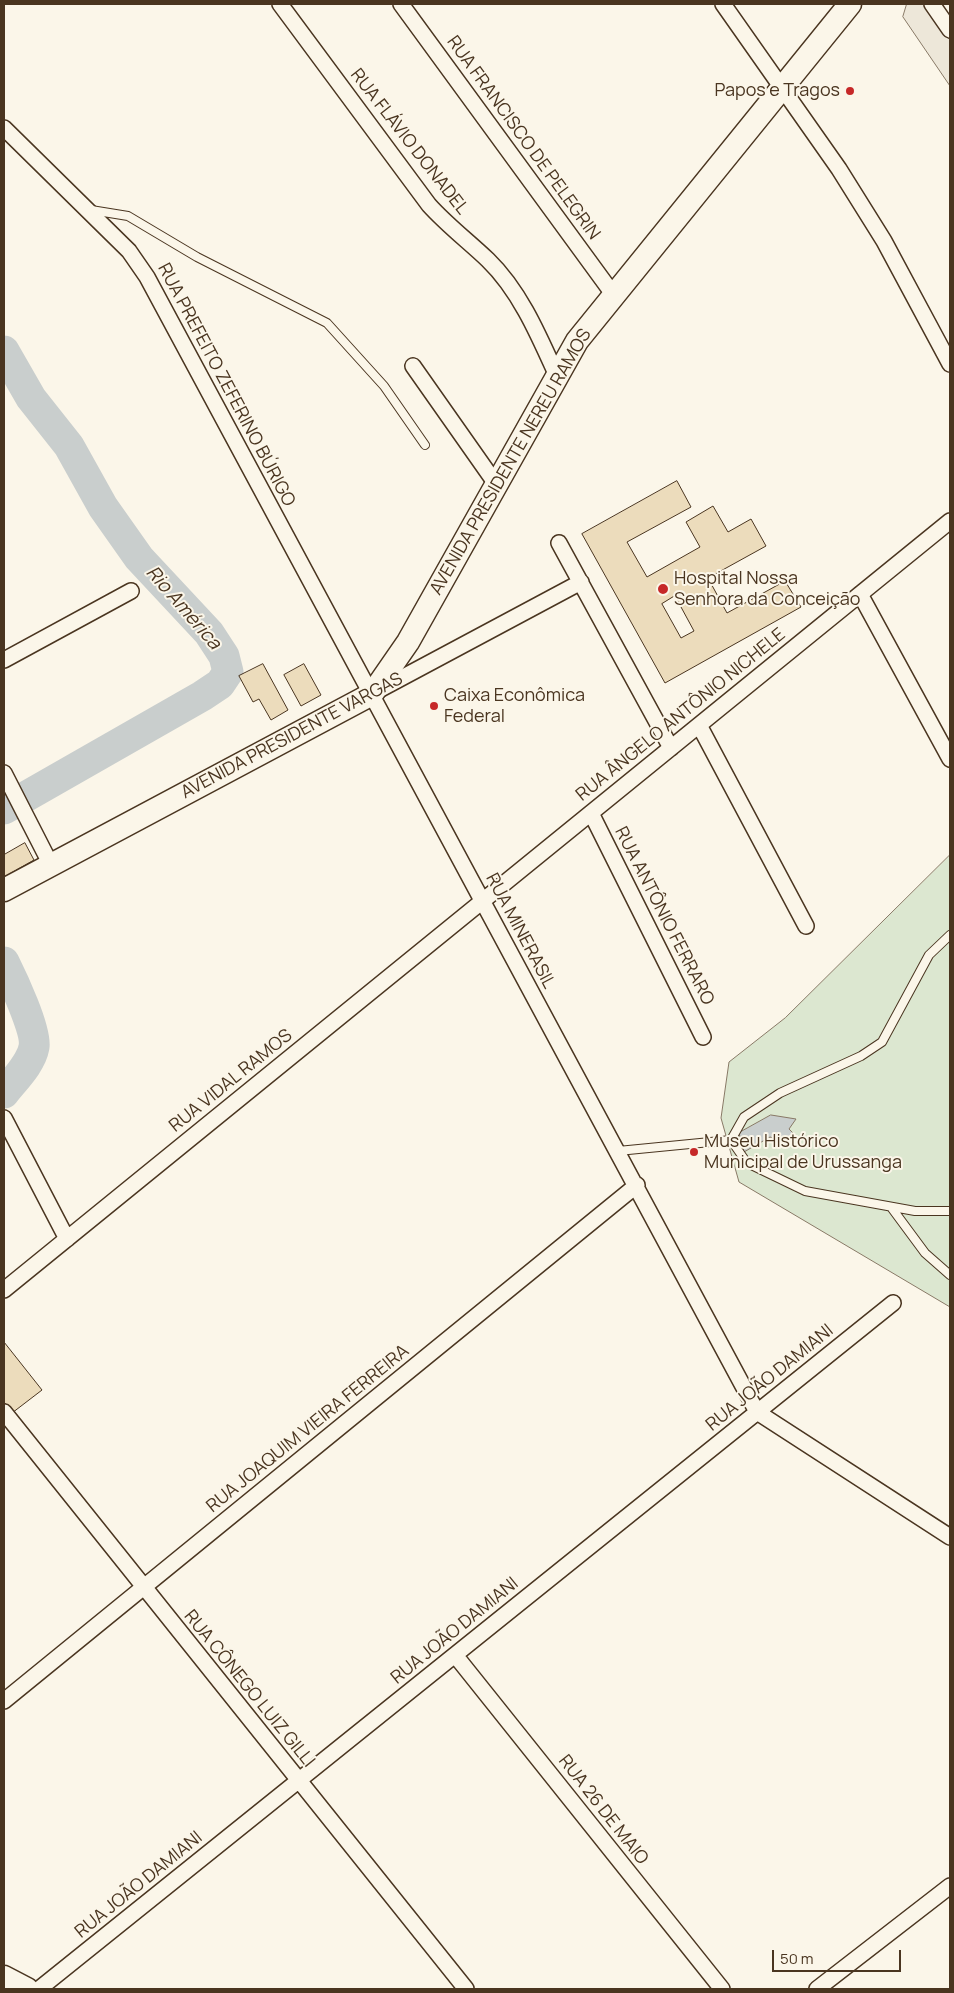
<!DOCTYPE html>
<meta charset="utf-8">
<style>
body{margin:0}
#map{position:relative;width:954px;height:1993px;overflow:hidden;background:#fbf6e9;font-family:Manrope,sans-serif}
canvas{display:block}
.frame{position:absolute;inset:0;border:5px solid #4a3520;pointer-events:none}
.scale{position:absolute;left:772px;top:1950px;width:129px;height:22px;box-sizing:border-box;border:2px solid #4a3520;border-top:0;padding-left:6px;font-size:15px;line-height:18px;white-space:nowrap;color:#4a3520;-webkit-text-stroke:4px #fbf6e9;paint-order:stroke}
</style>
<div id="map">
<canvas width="954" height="1993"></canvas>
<div class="frame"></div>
<div class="scale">50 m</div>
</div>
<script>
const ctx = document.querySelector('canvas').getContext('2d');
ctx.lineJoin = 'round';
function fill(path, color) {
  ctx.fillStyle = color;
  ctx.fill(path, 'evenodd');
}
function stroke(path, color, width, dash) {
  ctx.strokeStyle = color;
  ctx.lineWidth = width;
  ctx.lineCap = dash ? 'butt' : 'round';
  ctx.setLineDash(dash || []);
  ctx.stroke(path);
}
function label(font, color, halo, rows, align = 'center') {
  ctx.font = font + ' Manrope,sans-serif';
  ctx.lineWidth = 4;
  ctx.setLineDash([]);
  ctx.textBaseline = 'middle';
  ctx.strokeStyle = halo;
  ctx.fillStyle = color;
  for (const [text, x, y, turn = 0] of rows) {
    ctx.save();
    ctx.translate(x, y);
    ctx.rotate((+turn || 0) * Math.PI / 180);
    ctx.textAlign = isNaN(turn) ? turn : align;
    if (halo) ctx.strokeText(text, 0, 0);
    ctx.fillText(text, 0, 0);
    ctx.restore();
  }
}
const green = new Path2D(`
 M950,855V1307L739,1182L721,1118L729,1062L785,1018Z`);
fill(green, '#dce7d0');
stroke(green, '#887966', 1);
const parking = new Path2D(`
 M907,4H925L950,40V86L903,17Z`);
fill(parking, '#ede7d9');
stroke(parking, '#887966', 1);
const water = new Path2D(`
 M771,1115L796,1119L789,1129L795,1135L786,1143L770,1137L744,1152L739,1133Z`);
fill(water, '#c9cecd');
stroke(water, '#887966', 1);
stroke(new Path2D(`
 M4,351L31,398L69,446L103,507L139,558L209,633L224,656L228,672L220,684L202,696L4,809
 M4,962C12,978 37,1031 34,1047C31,1064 14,1080 4,1093`), '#c9cecd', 31);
const building = new Path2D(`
 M677,481L691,507L627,542L647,577L700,547L686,522L713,506L728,532L751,519L766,546L708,578L727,613L785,581L801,607L665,683L582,534ZM675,596L694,631L681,638L662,604Z
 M263,664L288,710L271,720L259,699L253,702L239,676Z
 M304,664L321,695L301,706L284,675Z
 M25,843L34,860L4,877V855Z
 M4,1342L42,1390L12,1413L4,1402Z`);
fill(building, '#ecdcbc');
stroke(building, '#4a3520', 1);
const lane = new Path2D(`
 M91,210L128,216L197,257L327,323L384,386L425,445
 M731,1140L744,1117L780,1093L861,1056L882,1042L929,955L950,935
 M618,1151L731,1140L747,1163L805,1191L915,1211H950
 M891,1207L925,1253L950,1275`);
const street = new Path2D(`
 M280,4L429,205C447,225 468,241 488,260C520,291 539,336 557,376
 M401,4L613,294
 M723,4L839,169L884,241L950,364
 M932,4L950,30
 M4,128L129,251L147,277L757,1412L950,1537
 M413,366L496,484
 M559,543L671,748
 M860,594L950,759
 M4,660L131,591
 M377,691L581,582
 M699,725L806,926
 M4,773L51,865
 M591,813L703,1037
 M4,1118L67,1239
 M4,1290L950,521
 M4,1412L466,1989
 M455,1655L722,1989
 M4,1701L637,1185
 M39,1989L893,1303
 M817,1989L950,1886`);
const secondary = new Path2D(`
 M4,890L372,694L408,642L577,341L850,4
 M4,1977L27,1989`);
stroke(lane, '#4a3520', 10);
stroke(street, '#4a3520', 18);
stroke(secondary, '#4a3520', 25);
stroke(lane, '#fbf6e9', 8);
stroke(street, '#fbf6e9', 15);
stroke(secondary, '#fbf6e9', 22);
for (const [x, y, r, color] of [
 [850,91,5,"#c62828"],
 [663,589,6,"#c62828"],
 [434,706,5,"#c62828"],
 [694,1152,5,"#c62828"]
]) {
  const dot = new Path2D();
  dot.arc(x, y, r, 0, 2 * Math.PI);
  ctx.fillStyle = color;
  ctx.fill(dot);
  stroke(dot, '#fbf6e9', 2);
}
label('18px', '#4a3520', '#fbf6e9', [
 ["Papos e Tragos",840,91,"right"],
 ["Hospital Nossa",674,579],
 ["Senhora da Conceição",674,600],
 ["Caixa Econômica",444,696],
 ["Federal",444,717],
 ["Museu Histórico",704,1142],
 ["Municipal de Urussanga",704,1163]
], 'left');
label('18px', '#4a3520', '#fbf6e9', [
 ["RUA FRANCISCO DE PELEGRIN",523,138,54],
 ["RUA FLÁVIO DONADEL",409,142,52],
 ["RUA PREFEITO ZEFERINO BÚRIGO",226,385,62],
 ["AVENIDA PRESIDENTE NEREU RAMOS",511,462,-60],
 ["RUA ÂNGELO ANTÔNIO NICHELE",681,715,-39],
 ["AVENIDA PRESIDENTE VARGAS",292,736,-28],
 ["RUA ANTÔNIO FERRARO",664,916,63],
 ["RUA MINERASIL",520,931,62],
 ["RUA VIDAL RAMOS",231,1081,-39],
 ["RUA JOÃO DAMIANI",770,1378,-39],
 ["RUA JOAQUIM VIEIRA FERREIRA",308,1429,-39],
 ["RUA JOÃO DAMIANI",455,1631,-39],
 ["RUA CÔNEGO LUIZ GILLI",249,1689,51],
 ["RUA 26 DE MAIO",603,1810,52],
 ["RUA JOÃO DAMIANI",139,1885,-39]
]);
label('italic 19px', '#4a3520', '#fbf6e9', [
 ["Rio América",183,608,49]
]);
</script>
